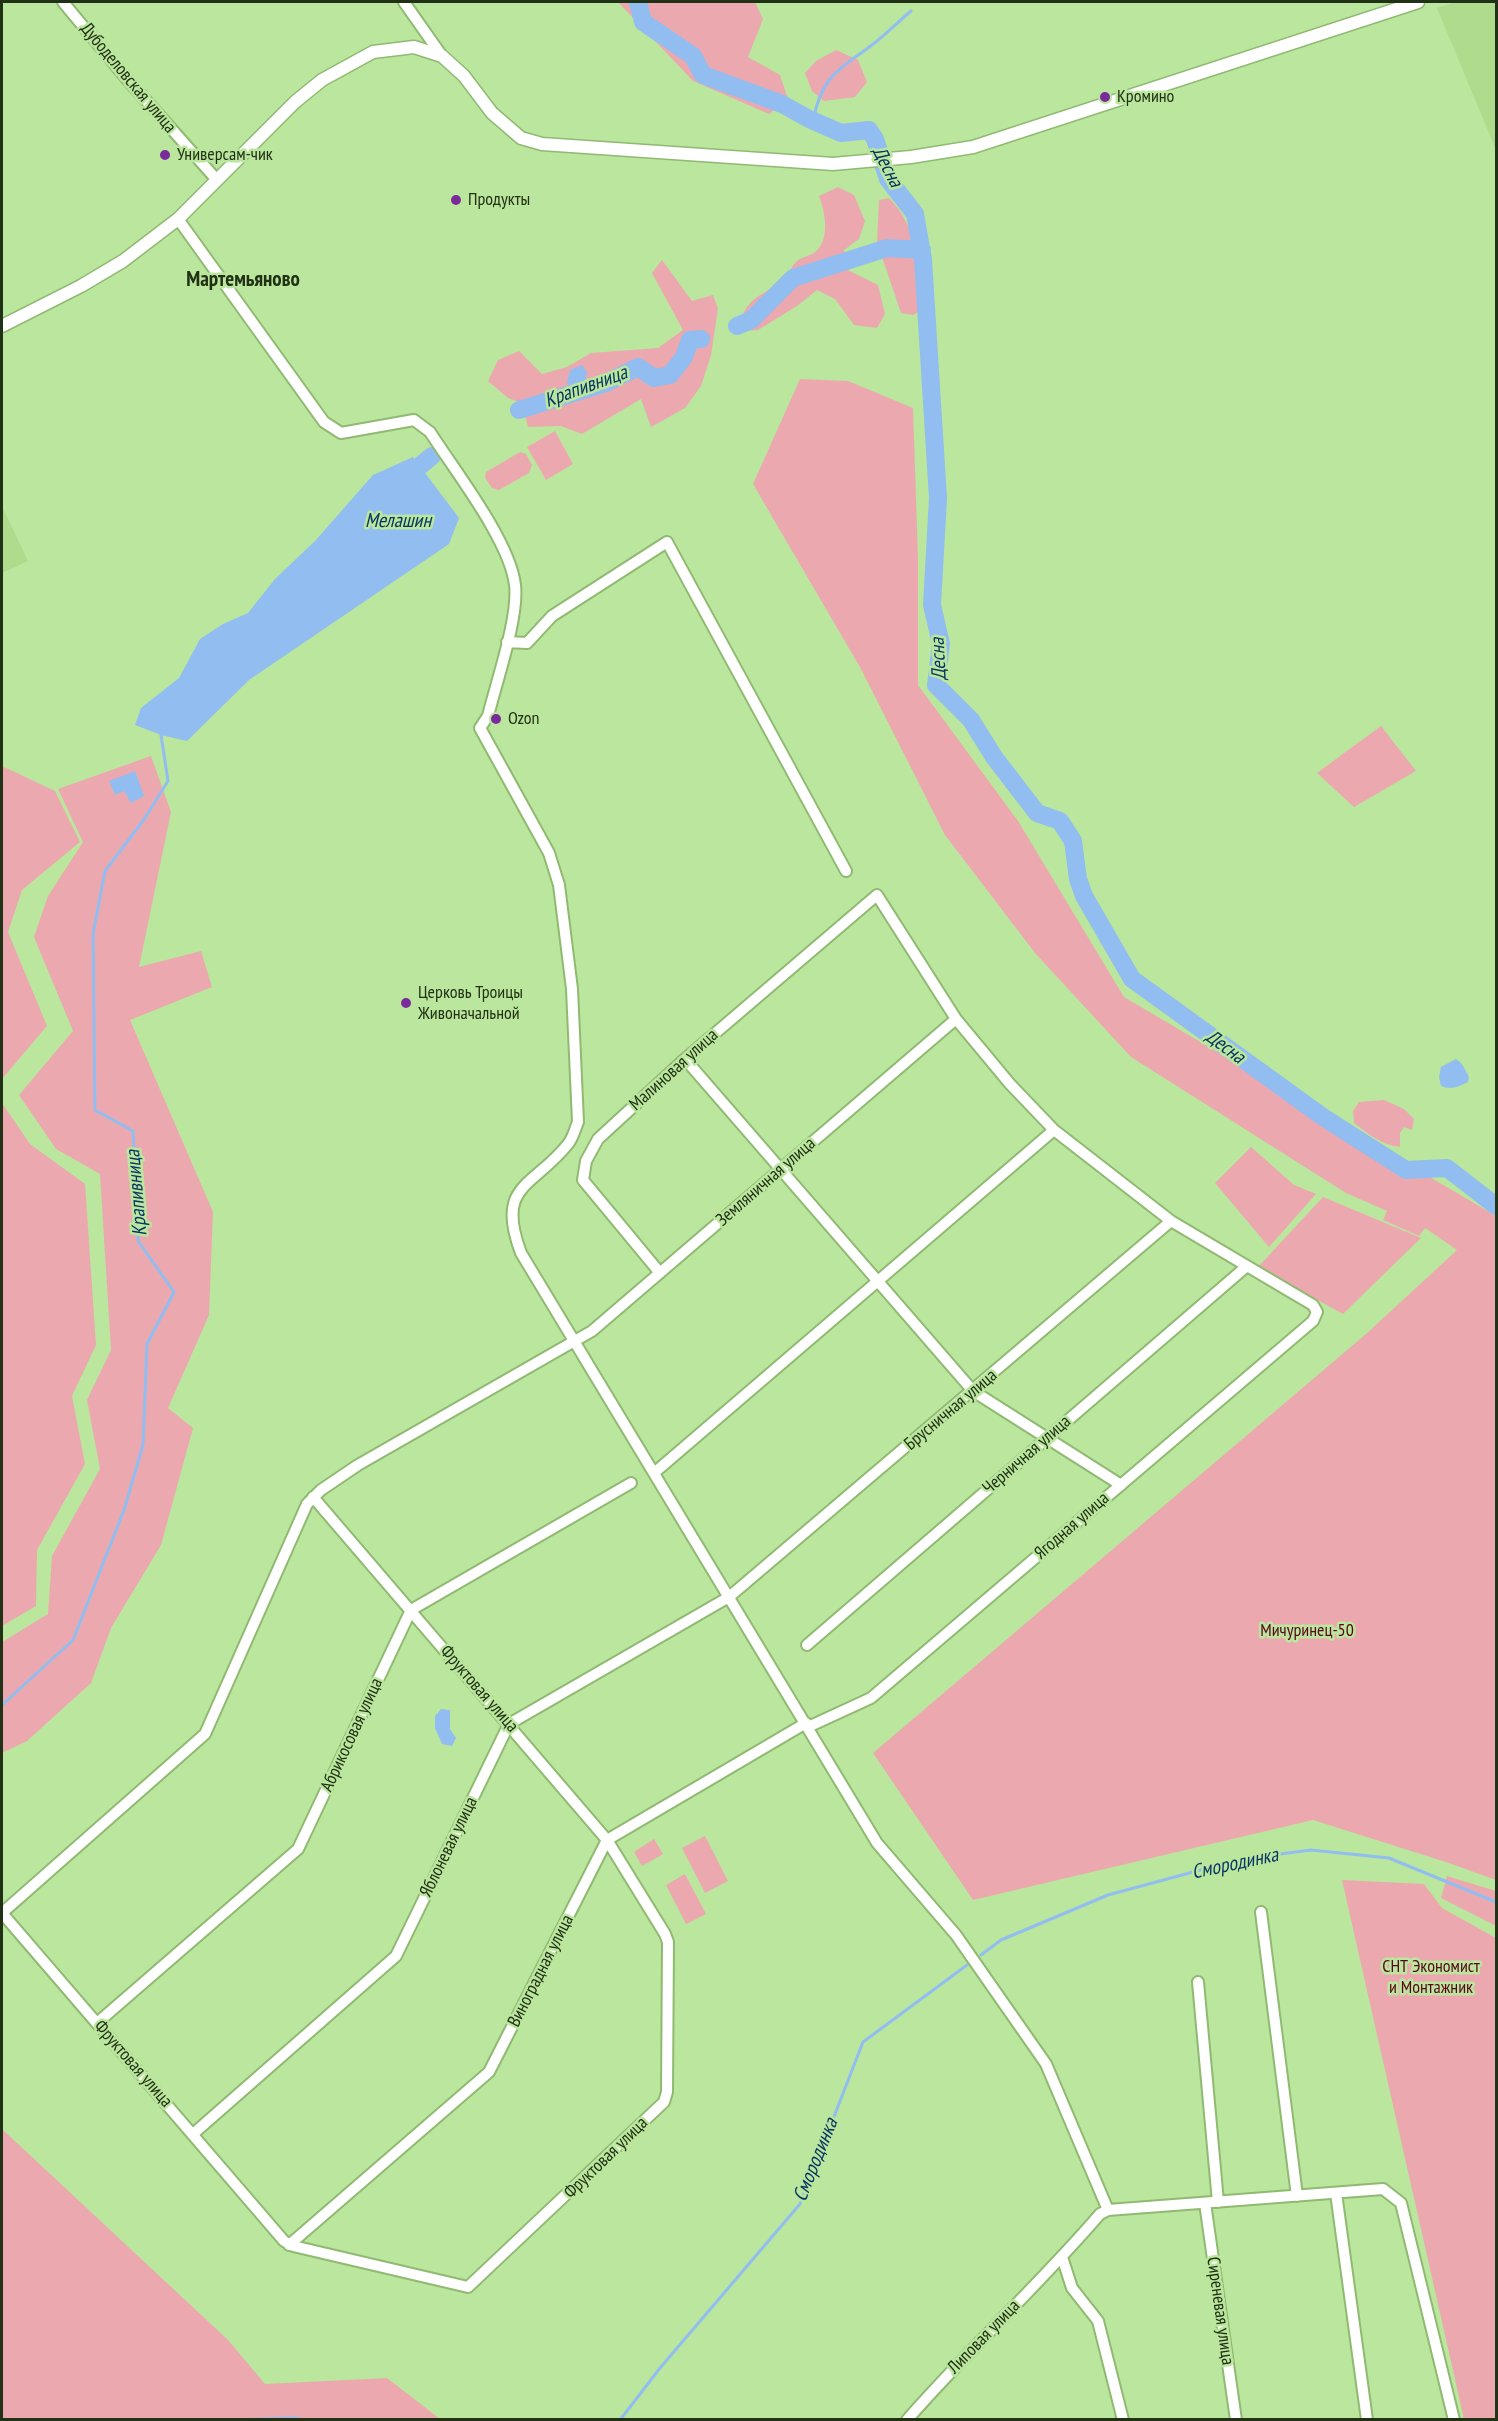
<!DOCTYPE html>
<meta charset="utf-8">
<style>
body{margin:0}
#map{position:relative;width:1498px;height:2421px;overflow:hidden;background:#bbe69d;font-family:"PT Sans Narrow",sans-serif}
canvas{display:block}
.frame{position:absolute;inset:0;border:3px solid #213115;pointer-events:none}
</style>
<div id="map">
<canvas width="1498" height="2421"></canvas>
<div class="frame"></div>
</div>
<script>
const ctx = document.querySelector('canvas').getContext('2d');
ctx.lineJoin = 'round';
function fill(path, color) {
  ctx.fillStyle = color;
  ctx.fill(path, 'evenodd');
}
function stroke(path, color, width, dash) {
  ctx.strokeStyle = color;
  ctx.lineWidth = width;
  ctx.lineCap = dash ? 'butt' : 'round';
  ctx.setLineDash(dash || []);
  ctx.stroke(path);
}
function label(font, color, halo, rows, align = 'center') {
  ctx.font = font + ' "PT Sans Narrow",sans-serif';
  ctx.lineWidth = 5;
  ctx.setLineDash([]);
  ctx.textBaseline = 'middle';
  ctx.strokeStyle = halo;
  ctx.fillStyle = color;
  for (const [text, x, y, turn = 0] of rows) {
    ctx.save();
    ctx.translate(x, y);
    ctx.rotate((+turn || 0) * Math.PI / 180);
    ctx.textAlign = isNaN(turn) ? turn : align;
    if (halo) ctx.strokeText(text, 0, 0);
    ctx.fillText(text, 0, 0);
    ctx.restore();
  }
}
fill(new Path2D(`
 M1456,2H1496V150L1437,8Z
 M2,506L28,561L2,573Z`), '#aedc8c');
fill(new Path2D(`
 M618,2H755L763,19L748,57L780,75L788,99L769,114L693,81Z
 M836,50L858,60L867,82L855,97L824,101L812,91L805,73L816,61Z
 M838,187L854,195L865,221L859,239L844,250L848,270L878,285L885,314L877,328L854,325L835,299L817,290L797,306L758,330L740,331C742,294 766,298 786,276C790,272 792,265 797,261C802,257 809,256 814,253C831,241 825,211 819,196Z
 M889,198C918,226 920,272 923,309L913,315L901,313L877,242L879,200Z
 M662,260L692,301L713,295L718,309L711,355L701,386L685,408L651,427L641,399L582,434L561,426L528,427L522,403L508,398L488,381L498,360L519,351L542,374L567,367L591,353L658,348L683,330L652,273Z
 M800,379L848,381L913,408L918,558V685L1018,821L1124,997L1496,1216V1880L1449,1863L1313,1820L973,1900L873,1753L1366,1334L1457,1250L1425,1228L1419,1236L1383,1220L1387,1211L1346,1193L1131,1057L1035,953L945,835L861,669L753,484Z
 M555,431L573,464L546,480L527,447Z
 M520,452L526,454L532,465L529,473L499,490L492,488L485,478L486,472Z
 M1381,726L1416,771L1354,807L1317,773Z
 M151,756L171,812L139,967L201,951L212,987L130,1020L213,1212L209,1315L168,1408L193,1428L161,1545L111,1628L91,1683L27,1741L2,1753V1642L48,1614L52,1556L100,1469L87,1400L111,1350L100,1174L56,1149L19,1095L73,1031L34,937L48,896L83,842L58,789Z
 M2,766L55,791L80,842L22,890L8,932L47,1026L2,1079Z
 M1384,1100L1404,1109L1414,1119L1412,1130L1404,1127L1400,1133V1147C1382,1145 1368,1134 1354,1123L1353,1111L1359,1102Z
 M2,1103L30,1144L85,1184L96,1345L72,1396L85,1464L37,1550L36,1606L2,1626Z
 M1251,1147L1294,1185L1316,1194L1269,1247L1215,1183Z
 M1323,1197L1421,1238L1343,1314L1258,1267Z
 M705,1836L728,1881L705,1893L682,1848Z
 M654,1839L663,1854L642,1866L634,1852Z
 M685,1874L706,1914L686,1924L666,1885Z
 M1447,1876L1496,1891V1926L1441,1898Z
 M1342,1880L1424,1884L1442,1908L1496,1938V2419H1464Z
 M2,2129L228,2340L265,2384L387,2378L440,2419H2Z`), '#eba9af');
fill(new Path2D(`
 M582,365L587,372L584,392L574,398L567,382L570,370Z
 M413,457L459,518L449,544L249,680L187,741L161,735L135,725L141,708L179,678L200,639L223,624L248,613L275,579L315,541L373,475Z
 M135,771L144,796L131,803L124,791L115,795L109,781Z
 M1456,1059L1462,1064L1469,1077L1468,1082C1458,1087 1451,1090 1441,1086L1439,1077L1441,1067Z
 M441,1709L450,1710V1729L456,1738L452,1746L442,1744L435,1728V1716Z`), '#91bdf0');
stroke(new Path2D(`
 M813,121C822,76 837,71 872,45C885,35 898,22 911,11
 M2,1705L73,1640L124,1510L143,1445L147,1344L174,1292L138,1241L133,1131L95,1110L93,934L105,871L145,818L168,781L161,735
 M981,1955L1001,1940L1108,1895L1241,1859L1311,1850L1389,1858L1496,1902
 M231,2420L296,2418L302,2420
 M620,2420L660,2368L800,2204L863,2042L967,1965`), '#91bdf0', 3);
stroke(new Path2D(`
 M638,2L643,22L693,56L703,75L782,104L809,119L841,133L869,130L875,139L888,179L915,214L923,259L938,498L932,605L941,644L936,685L971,720L994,757L1037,813L1060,821L1073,841L1078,879L1084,896L1132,979L1323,1117L1406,1170L1447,1168L1496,1206
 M737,326L751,320L793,278L887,248L922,250
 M519,410L606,383L638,367L654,378L670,375L684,357L690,340L701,339
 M421,465L432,456`), '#91bdf0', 18);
const minor = new Path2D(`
 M63,2L126,78L217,180
 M404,2L442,56
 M178,219L324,422L341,433L414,420L430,432C455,471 510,541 515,585C519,617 496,683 488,716L480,728L549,853L559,885L572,989L578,1122C575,1129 573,1138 568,1144C533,1188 495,1184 521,1253L877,1843L956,1935L1046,2064L1108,2210
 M507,642L527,643L552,616L667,542L846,871
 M685,1059L973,1391L1121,1485
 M660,1273L583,1180L586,1161L598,1139L685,1059L877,895L956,1019L1010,1084L1054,1130L1171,1221L1296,1295L1313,1305L1317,1312L1313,1321L871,1698L808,1727
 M654,1473L1054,1130
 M807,1645L1247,1266
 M1261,1912L1297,2196
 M2,1913L284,2241L293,2246L468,2287L664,2102L667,2092L668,1942L665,1934L607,1840L313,1497
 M2,1913L205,1734L307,1504L321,1490L358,1465L592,1331L956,1019
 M1198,1982L1218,2202
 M97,2023L298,1849L411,1610L631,1483
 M193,2134L396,1956L509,1724L729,1597L1171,1221
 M1336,2193L1367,2420
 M1205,2203L1236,2420
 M289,2245L489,2072L607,1840L806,1723
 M1062,2257L1072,2288L1098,2321L1123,2420
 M907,2420C969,2349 1039,2285 1100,2214L1108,2210L1383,2189L1401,2203L1454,2420`);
const tertiary = new Path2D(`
 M2,326L81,286L123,261L178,219L295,102L322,80L373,52L414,47L442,56L464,76L492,113L521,138L542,144L833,164L911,157L973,147L1418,2`);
stroke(minor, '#90b972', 14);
stroke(tertiary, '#90b972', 15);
stroke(minor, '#fff', 10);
stroke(tertiary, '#fff', 12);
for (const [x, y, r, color] of [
 [1105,97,6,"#792b9c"],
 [165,155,6,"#792b9c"],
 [456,200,6,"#792b9c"],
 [496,719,6,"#792b9c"],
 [406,1003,6,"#792b9c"]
]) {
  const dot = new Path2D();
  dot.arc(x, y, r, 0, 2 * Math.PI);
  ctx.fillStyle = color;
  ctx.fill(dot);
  stroke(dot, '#bbe69d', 2);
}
label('18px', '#213115', '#bbe69d', [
 ["Дубоделовская улица",128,78,50],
 ["Малиновая улица",674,1070,-42],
 ["Земляничная улица",766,1182,-41],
 ["Брусничная улица",951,1410,-40],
 ["Черничная улица",1027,1455,-41],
 ["Ягодная улица",1072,1526,-41],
 ["Фруктовая улица",479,1689,49],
 ["Абрикосовая улица",352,1735,-65],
 ["Яблоневая улица",449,1847,-64],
 ["Виноградная улица",541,1971,-63],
 ["Фруктовая улица",133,2064,49],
 ["Фруктовая улица",606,2158,-44],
 ["Сиреневая улица",1220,2311,82],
 ["Липовая улица",984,2337,-46]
]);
label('18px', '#213115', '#bbe69d', [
 ["Кромино",1117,97],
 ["Универсам-чик",177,155],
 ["Продукты",468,200],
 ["Ozon",508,719],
 ["Церковь Троицы",418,993],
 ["Живоначальной",418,1014]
], 'left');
label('18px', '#5b041d', '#bbe69d', [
 ["Мичуринец-50",1307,1631],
 ["СНТ Экономист",1431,1967],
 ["и Монтажник",1431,1988]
]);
label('italic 20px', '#083664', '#bbe69d', [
 ["Десна",887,167,63],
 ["Крапивница",586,387,-20],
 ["Мелашин",398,521],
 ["Десна",939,659,-93],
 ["Десна",1225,1047,36],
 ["Крапивница",137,1193,-95],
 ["Смородинка",1235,1864,-12],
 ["Смородинка",816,2160,-68]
]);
label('bold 21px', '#213115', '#bbe69d', [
 ["Мартемьяново",243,280]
]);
</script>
